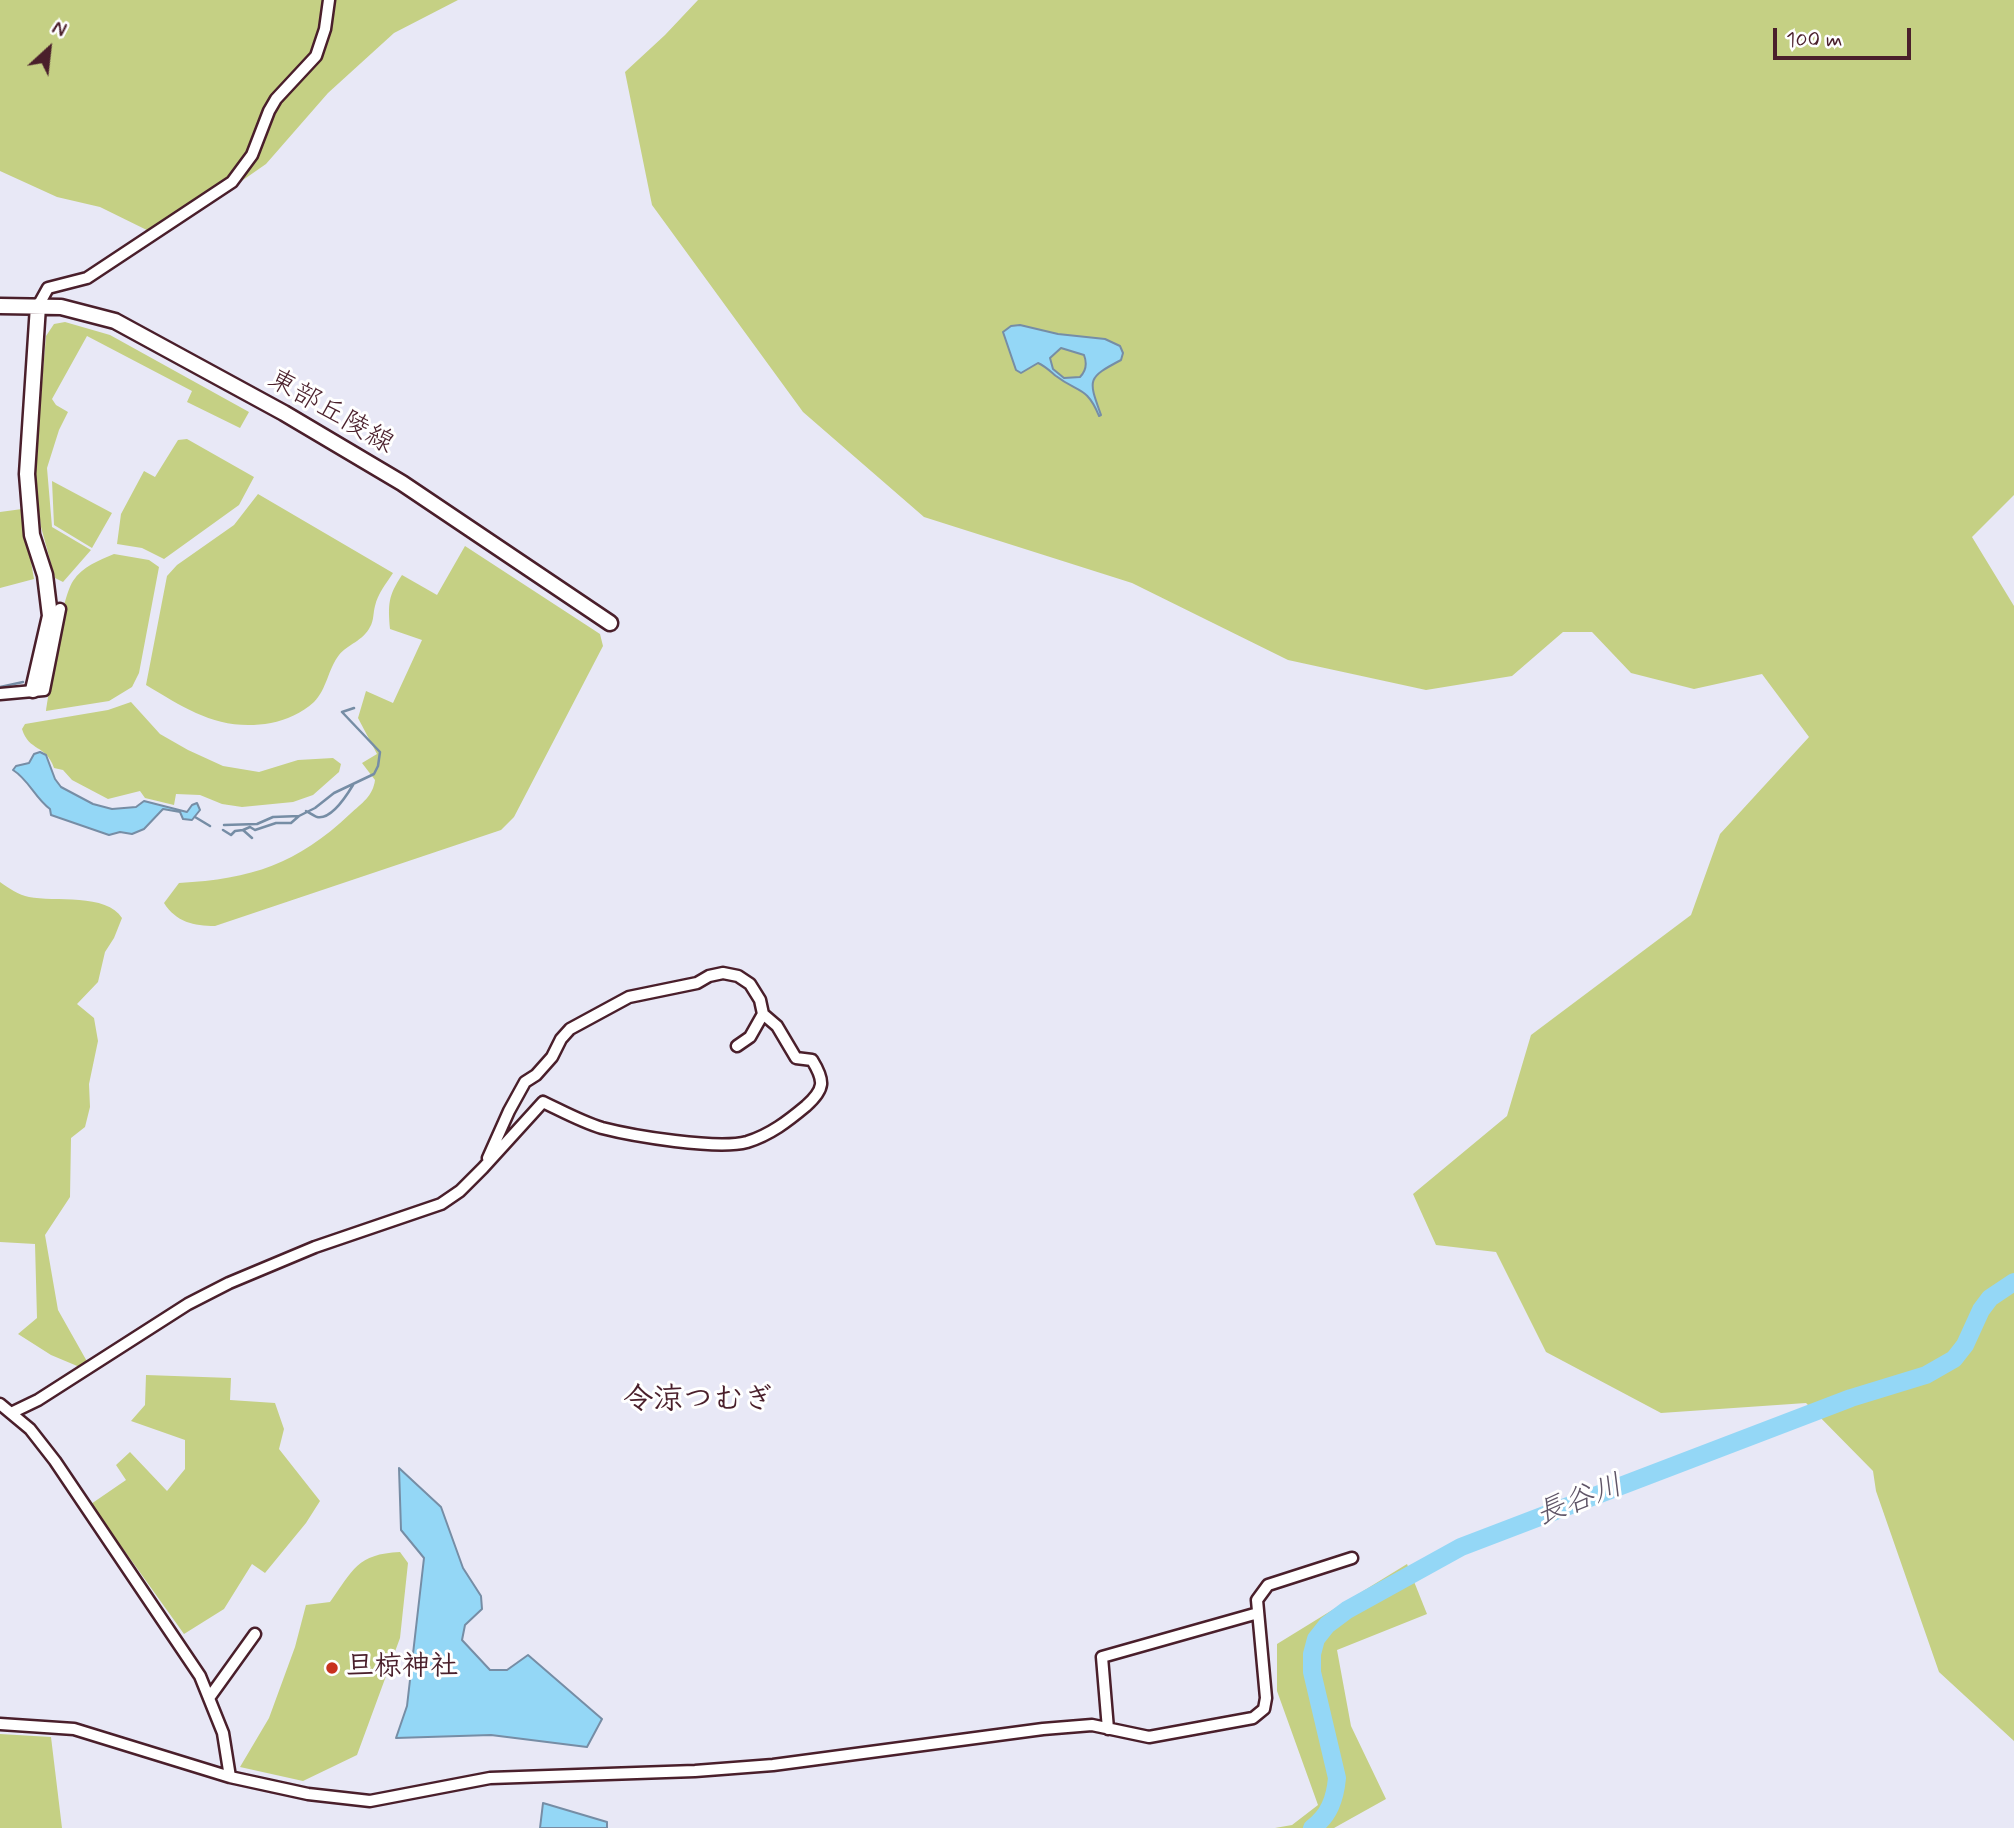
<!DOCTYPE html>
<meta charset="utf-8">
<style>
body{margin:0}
#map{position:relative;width:2014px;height:1828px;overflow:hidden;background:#e8e8f6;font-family:Mynerve,sans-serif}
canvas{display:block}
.north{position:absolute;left:14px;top:14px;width:70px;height:70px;-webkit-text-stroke:5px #fff;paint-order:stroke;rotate:27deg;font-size:19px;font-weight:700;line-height:28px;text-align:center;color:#4a1f2b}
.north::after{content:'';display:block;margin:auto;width:24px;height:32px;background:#4a1f2b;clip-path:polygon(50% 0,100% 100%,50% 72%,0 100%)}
.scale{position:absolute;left:1773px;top:28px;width:138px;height:32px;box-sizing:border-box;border:4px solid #4a1f2b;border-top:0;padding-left:9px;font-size:21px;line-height:24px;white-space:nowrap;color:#4a1f2b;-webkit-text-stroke:5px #fff;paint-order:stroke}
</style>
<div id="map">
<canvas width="2014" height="1828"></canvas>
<div class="north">N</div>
<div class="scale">100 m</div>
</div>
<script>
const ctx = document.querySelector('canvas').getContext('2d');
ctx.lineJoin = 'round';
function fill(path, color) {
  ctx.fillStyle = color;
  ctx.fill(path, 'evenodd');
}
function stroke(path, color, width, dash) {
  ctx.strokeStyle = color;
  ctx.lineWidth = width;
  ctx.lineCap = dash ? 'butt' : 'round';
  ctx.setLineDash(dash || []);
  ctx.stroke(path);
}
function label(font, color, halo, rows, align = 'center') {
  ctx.font = font + ' Mynerve,"Klee One",sans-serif';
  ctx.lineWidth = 6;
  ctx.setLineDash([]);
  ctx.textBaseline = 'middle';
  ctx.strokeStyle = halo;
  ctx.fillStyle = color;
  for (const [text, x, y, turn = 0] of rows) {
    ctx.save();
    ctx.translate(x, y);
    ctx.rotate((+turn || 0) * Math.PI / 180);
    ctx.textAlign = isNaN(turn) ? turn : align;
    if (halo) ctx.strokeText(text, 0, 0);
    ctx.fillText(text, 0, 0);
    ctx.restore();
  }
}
fill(new Path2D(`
 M0,0H458L394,33L328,93L266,164L161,237L100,207L57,197L0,171Z
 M698,0H2014V495L1972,537L2014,606V1741L1939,1672L1876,1491L1873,1471L1806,1403L1661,1413L1546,1352L1496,1252L1436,1245L1413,1194L1507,1116L1531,1035L1691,915L1720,834L1809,737L1762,674L1694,689L1631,673L1592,632H1563L1512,676L1426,690L1288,660L1132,583L924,517L803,412L652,205L625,72L665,35Z
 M65,322L110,335L249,412L240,428L187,402L192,391L87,336L52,399L56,405L68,412L59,430L47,468L52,527L91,550L63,582L55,578L41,527L34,474L46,336L54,324Z
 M187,439L254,477L239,505L164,559L142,548L117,544L121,514L144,471L155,477L178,440Z
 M52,481L112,513L92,548L54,525Z
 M258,494L393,573C386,584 378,593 375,606C373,613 374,620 370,627C363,641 348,644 339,655C328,669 327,689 314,702C302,713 286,720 271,723C220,732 188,710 146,685L167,576L177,565L234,525Z
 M22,509L34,579L0,588V512Z
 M465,546L600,634L603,646L514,817L501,830L215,926C194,926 176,922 164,903L179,883C252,879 297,864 350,814C362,803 373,796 375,780L362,763L377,754L358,718L366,691L393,703L422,640L390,629C388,604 388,596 402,575L437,595Z
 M114,554L149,560L159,567L139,673L132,687L109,701L46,711C51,683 60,601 73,581C83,566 98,561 114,554Z
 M131,702L160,734L188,750L223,766L259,772L298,760L333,758L341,764L339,772L313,795L293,802L242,807L222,804L200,795L176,794L174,805L145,798L140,791L108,799L72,780L63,770L54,768C46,744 29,752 22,729L25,724L108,710Z
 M0,882C8,888 19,895 29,897C54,902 107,893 122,918L114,938L105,952L98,982L77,1004L94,1018L98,1041L89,1084L90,1107L85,1127L71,1138L70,1197L45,1235L58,1310L89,1365L82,1368L51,1355L18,1334L37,1318L35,1244L0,1242Z
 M146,1375L231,1378L230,1400L275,1403L284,1429L279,1449L320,1501L306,1523L265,1573L252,1564L224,1609L184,1634L91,1504L126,1480L116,1465L130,1452L167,1491L185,1469V1440L131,1421L145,1405Z
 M400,1552L408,1563L400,1638L357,1755L303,1781L240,1767L269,1718L295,1647L306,1605L330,1602C353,1570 357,1554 400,1552Z
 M1407,1564L1427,1614L1337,1650L1351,1726L1386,1799L1334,1828H1275L1292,1825L1318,1805L1277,1691V1644Z
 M0,1734L51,1737L62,1828H0Z`), '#c5d084');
const water = new Path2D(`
 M1020,325L1058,334L1105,339L1120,346L1123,353L1121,360C1087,378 1088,379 1101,415L1099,416C1087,386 1078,393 1056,376C1050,371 1045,366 1038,363L1021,373L1016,370L1003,332L1011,326ZM1061,348L1084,355C1087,363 1086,371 1080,377L1064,378L1053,369L1050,358Z
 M40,752L46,755L55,779L61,787L93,804L112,809L136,807L144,801L187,812L192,805L197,803L200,810L192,820L183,819L180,812L163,809L144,829L132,834L120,832L109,835L51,815L50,809C35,798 29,780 13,770L16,766L29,763L34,754Z
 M399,1468L441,1507L463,1568L481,1596L482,1609L465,1625L462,1640L490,1670H507L528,1655L602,1719L587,1747L491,1735L396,1738L407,1706L424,1558L401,1530Z
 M543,1803L607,1822V1828H540Z`);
fill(water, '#94d7f6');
stroke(water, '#768da5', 2);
stroke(new Path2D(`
 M0,687L23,682
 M306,811C308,812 316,817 317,817C331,820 347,795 353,785
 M195,817L210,826
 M224,825L257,824L273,817L299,816L315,808L334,793L374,774L378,766L380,752L342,712L354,708
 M223,830L231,835L235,831L243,830L252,838
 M243,830L250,827L255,830L276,823H291L299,816`), '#768da5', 2.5);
stroke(new Path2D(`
 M1312,1828C1329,1816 1335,1799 1337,1778L1312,1672V1654L1316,1639L1327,1625L1347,1610L1461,1547L1851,1398L1926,1375L1954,1359L1965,1345L1981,1310L1990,1298L2014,1282`), '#94d7f6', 18);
const street = new Path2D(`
 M38,306L48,288L87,278L232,182L252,155L269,111L276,99L316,56L325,29L329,0
 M0,694L44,690L60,609
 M488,1158L509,1111L525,1082L536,1075L552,1057L561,1039L570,1029L629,997L697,983L709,976L723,973L738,976L750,984L760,1000L763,1014L750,1037L737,1046
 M0,1404L30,1429L55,1461L200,1676L223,1733L230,1777
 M11,1413L38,1400L188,1304L229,1283L315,1247L441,1204L460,1191L483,1168L543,1102C562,1111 582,1122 602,1128C633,1136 717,1150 747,1142C770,1135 788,1121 806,1106C825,1089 825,1081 812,1060L796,1058L777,1026L763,1014
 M209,1698L255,1634
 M0,1724L74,1729L230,1777L308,1794L370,1801L490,1778L695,1771L773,1765L1043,1729L1092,1725L1149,1737L1253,1718L1264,1709L1266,1698L1257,1600L1268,1585L1352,1558
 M1108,1729L1102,1657L1258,1613`);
const secondary = new Path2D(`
 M0,306L61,307L115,321L284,413L402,483L610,623
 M33,690L50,616L45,575L32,535L27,474L38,306`);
stroke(street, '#4a1f2b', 15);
stroke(secondary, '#4a1f2b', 19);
stroke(street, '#fff', 10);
stroke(secondary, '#fff', 14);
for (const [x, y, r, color] of [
 [332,1668,7,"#c8321e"]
]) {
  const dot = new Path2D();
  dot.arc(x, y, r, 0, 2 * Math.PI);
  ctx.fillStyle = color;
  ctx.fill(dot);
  stroke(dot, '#fff', 2.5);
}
label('28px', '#4a1f2b', '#fff', [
 ["東部丘陵線",330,413,30]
]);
label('bold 28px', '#4a1f2b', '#fff', [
 ["旦椋神社",346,1668]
], 'left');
label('bold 30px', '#4a1f2b', '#fff', [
 ["令涼つむぎ",698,1402]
]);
label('italic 30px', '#605668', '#fff', [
 ["長谷川",1580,1502,-21]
]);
</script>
